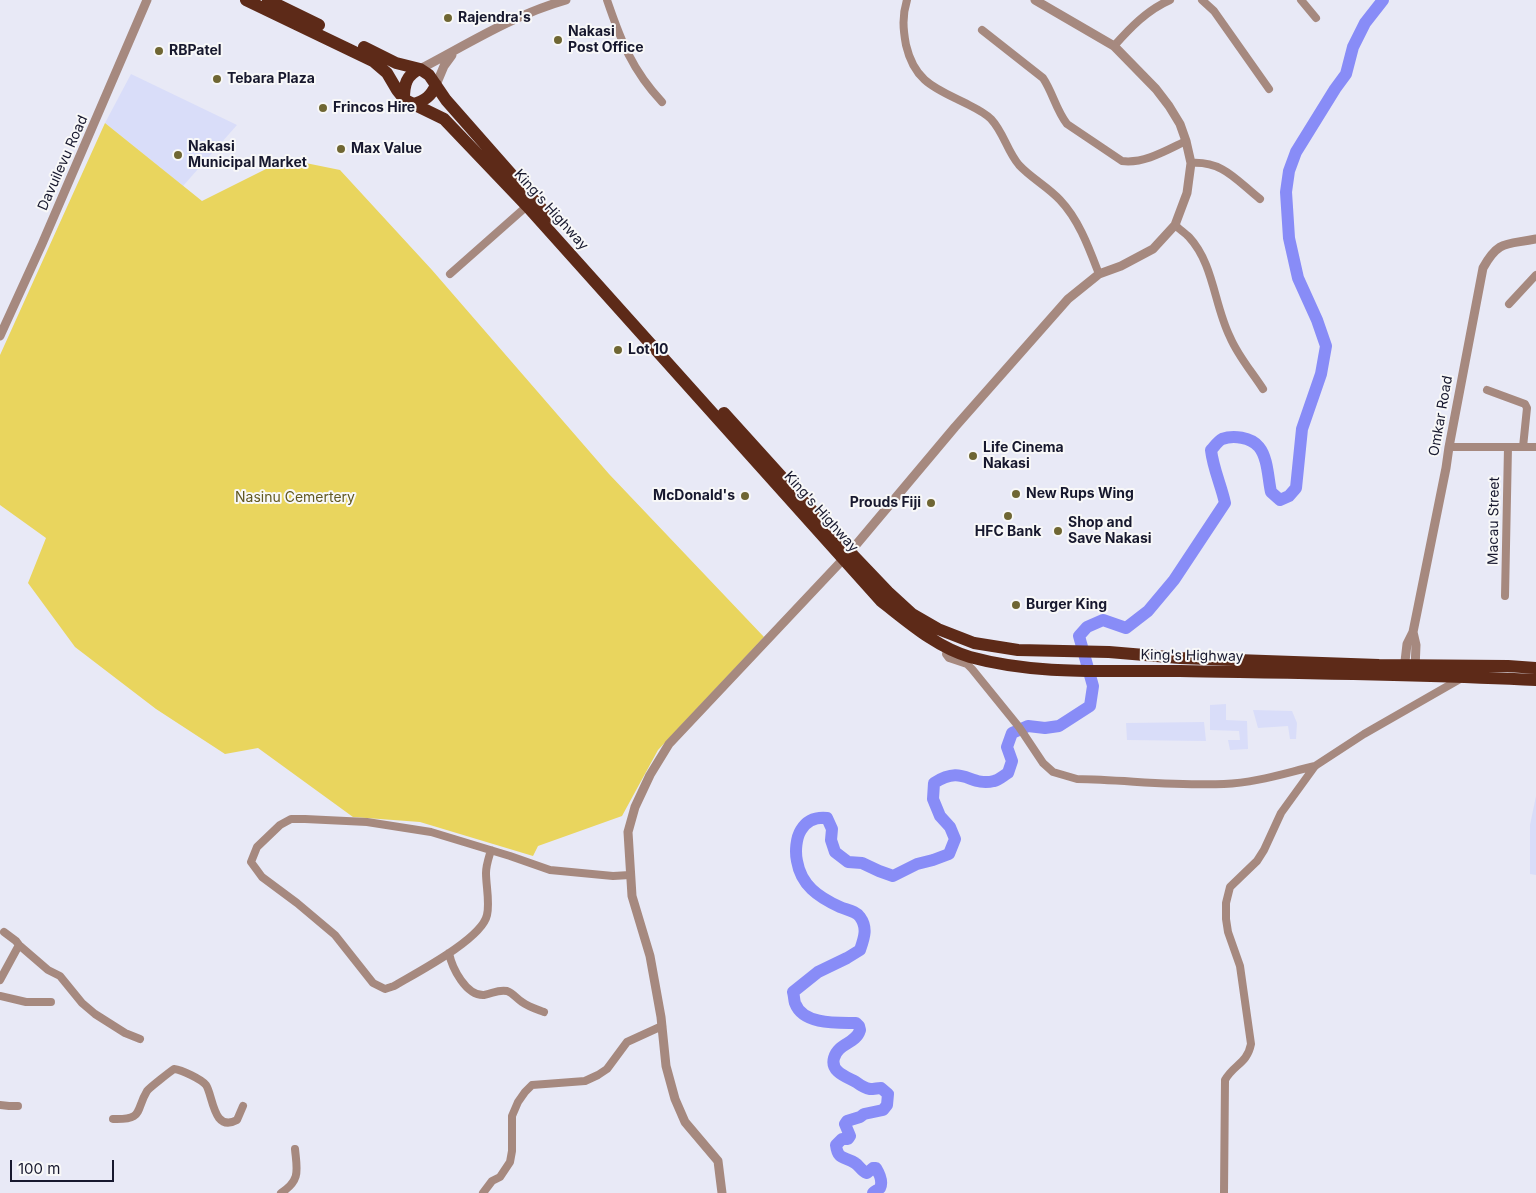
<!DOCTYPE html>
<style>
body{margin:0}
#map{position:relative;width:1536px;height:1193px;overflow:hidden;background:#e8e9f6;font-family:Inter,sans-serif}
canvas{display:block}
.scale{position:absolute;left:10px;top:1160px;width:104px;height:22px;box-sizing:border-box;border:2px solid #17182e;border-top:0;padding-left:6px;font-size:15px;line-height:18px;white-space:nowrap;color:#17182e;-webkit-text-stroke:4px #f8f8f8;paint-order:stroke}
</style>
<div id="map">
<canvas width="1536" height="1193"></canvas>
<div class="scale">100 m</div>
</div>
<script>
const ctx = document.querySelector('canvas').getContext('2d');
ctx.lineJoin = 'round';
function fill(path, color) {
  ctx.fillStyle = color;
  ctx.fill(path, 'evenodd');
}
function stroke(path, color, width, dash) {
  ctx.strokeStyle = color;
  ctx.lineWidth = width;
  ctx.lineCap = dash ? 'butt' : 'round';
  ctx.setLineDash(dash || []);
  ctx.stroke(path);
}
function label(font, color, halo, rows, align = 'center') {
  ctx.font = font + ' Inter,sans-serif';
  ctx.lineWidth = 4;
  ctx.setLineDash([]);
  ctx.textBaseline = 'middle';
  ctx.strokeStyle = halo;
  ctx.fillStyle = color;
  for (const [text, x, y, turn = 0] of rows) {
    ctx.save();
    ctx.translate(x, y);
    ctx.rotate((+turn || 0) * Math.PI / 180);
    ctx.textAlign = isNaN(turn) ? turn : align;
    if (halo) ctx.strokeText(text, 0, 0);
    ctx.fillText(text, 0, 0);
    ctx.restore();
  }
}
fill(new Path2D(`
 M131,74L237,125L183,186L105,123Z
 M1226,704V720L1247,721L1248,749L1230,750L1228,740H1240L1239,731L1210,730V705Z
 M1253,710L1292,711L1297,723L1296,739H1290L1288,726L1258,728Z
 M1204,722L1206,741L1127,740L1126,723Z
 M1536,796V875L1530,874V825Z`), '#d9ddf9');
fill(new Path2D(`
 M105,123L202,201L286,159L340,170L432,270L609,474L764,637L658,750L622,816L538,846L533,856L420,822L353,817L258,748L225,754L156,709L75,647L28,583L46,538L0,505V355Z`), '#e9d55e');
stroke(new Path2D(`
 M873,1193C875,1191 878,1190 880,1188C883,1182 879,1173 876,1168H873L867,1173C861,1171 860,1166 855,1163C845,1156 838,1161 836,1145L842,1139H848L850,1136L845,1124L847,1121L860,1117L864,1114L883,1110L887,1105L888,1094L881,1088C878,1088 874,1089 870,1089C864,1088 860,1085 856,1082C847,1077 830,1072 834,1058C838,1043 856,1044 860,1030L859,1026L856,1023C837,1023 803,1025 795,1003C794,1000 794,995 793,992L818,972L847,958L860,950C864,938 868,928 860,917C856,911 847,910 840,907C818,897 801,885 797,861C795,852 796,838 801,830C807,820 816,817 827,818L832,829L831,840L835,852L848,862L862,863L879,871L893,876L917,864L933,860L949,854L955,839L950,827L940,816L933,799L934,783C964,764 969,787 994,781C999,780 1004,775 1008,773L1012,761L1007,747L1012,733L1028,726L1045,728L1059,726L1090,706L1093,686L1079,636L1087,627L1103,620L1126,628L1148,611L1174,580L1225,503C1221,485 1213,468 1211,450C1214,447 1218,441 1222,439C1233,435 1251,437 1259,447C1268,458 1268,479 1271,492L1280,500L1289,496L1296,488L1302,429L1321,374L1326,346L1317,320L1298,278L1289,238L1286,192L1289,171L1296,152L1335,89L1346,74L1353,47L1365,23L1383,0`), '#888cf7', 12);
stroke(new Path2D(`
 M607,0C621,41 632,70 662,102
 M907,0C902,16 903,29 906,45C915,84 938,89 969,105C977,109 985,113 991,119C1004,133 1007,151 1019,165C1031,178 1048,187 1060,200C1079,220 1089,248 1099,274
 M1202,0L1214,11L1269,89
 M1301,0L1316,18
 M982,30L1043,78C1053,93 1056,110 1067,124L1122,161C1144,164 1167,150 1186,141
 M1114,46C1130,28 1147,10 1170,0
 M1191,163C1223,161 1236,180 1260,199
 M1175,225C1179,229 1185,233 1189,237C1214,264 1214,305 1230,337C1238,356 1252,372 1263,389
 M450,274L527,206
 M1509,304L1536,275
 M1487,390L1525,404L1527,408L1523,447
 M1449,447H1536
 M1505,596L1508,447
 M948,648L946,654L949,658L967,664L972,669L1019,727L1043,763L1053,772L1077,779C1126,780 1175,786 1224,784C1255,783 1285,773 1315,766
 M491,850C489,857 486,865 486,873C486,886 490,902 487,915C482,939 416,973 394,986L385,989L373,983L335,935L297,903L262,877L251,862L257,847L280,825L291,819H305L367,822L431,832L510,856L550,870L613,876L630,875
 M4,932L16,941L19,945L48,970L60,976L82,1003L95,1014L125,1033L140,1039
 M449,953C452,968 466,996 484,995C492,994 498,989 507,991C513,993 517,999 522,1002C529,1007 536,1009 544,1012
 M0,980L19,945
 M0,996L26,1002H51
 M0,1105L9,1106H18
 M113,1119C144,1120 135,1111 147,1091C149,1088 171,1071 174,1069C182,1070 201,1079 206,1085C213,1095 213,1133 237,1120L243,1106
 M281,1193C301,1180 297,1170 295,1149
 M483,1193L492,1181L500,1177L510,1162L512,1151V1116L518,1102L525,1092L532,1085L585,1081L598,1075L607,1069L627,1042L662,1026
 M1224,1193L1225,1080C1234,1064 1247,1064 1251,1044L1240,966L1228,932L1226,919V903L1230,887L1257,861L1264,850L1281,813L1315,766L1364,734L1460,679`), '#a6897f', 8);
stroke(new Path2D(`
 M420,69C468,44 513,15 566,0
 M436,85L444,66L452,55
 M0,336L42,244L147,0
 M1413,632L1416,645L1415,669
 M1404,670L1407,644L1413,632L1446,468L1449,447L1483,268C1499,239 1507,245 1536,239
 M722,1193L718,1161L685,1122L675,1099L666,1066L661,1017L650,956L632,896L628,832L635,807L650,775L669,744L850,552L955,427L1068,299L1099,274L1121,266L1153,249L1175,225L1187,193L1191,163L1186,141L1180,124L1169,106L1156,89L1114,46L1035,0`), '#a6897f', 9);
stroke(new Path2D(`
 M246,0L373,61L387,73L397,90L405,100L444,119L527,206L881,601C908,622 936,647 970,657C1039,676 1110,670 1180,671C1299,673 1418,674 1536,680
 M268,0L319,25
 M364,47L396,63L420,69L429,75L446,100L549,217
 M404,99C404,85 406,75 420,69
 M413,104C425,101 431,96 436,85
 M724,413L846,548L888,592L912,614L938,629L974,643L1018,650L1109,652L1180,658L1379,665L1508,666L1536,668`), '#5d2a18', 12);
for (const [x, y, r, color] of [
 [448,18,5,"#6f6633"],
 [558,40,5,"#6f6633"],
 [159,51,5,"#6f6633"],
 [217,79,5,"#6f6633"],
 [323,108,5,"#6f6633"],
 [341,149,5,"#6f6633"],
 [178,155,5,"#6f6633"],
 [618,350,5,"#6f6633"],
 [973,456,5,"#6f6633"],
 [1016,494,5,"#6f6633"],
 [745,496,5,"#6f6633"],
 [931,503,5,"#6f6633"],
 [1008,516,5,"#6f6633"],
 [1058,531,5,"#6f6633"],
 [1016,605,5,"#6f6633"]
]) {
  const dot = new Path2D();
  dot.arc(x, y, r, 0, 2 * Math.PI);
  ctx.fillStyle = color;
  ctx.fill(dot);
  stroke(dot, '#f8f8f8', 2);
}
label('bold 14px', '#17182e', '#f8f8f8', [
 ["Rajendra's",458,18],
 ["Nakasi",568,32],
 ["Post Office",568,48],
 ["RBPatel",169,51],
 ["Tebara Plaza",227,79],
 ["Frincos Hire",333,108],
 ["Nakasi",188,147],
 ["Municipal Market",188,163],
 ["Max Value",351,149],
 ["Lot 10",628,350],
 ["Life Cinema",983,448],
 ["Nakasi",983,464],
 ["New Rups Wing",1026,494],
 ["McDonald's",735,496,"right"],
 ["Prouds Fiji",921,503,"right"],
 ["Shop and",1068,523],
 ["Save Nakasi",1068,539],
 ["HFC Bank",1008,532,"center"],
 ["Burger King",1026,605]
], 'left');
label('14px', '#17182e', '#f8f8f8', [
 ["Davuilevu Road",63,163,-66],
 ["King's Highway",551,210,48],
 ["Omkar Road",1441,416,-80],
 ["King's Highway",821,512,48],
 ["Macau Street",1494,521,-89],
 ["King's Highway",1192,656,1]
]);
label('14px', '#615822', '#f8f8f8', [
 ["Nasinu Cemertery",295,498]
]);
</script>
